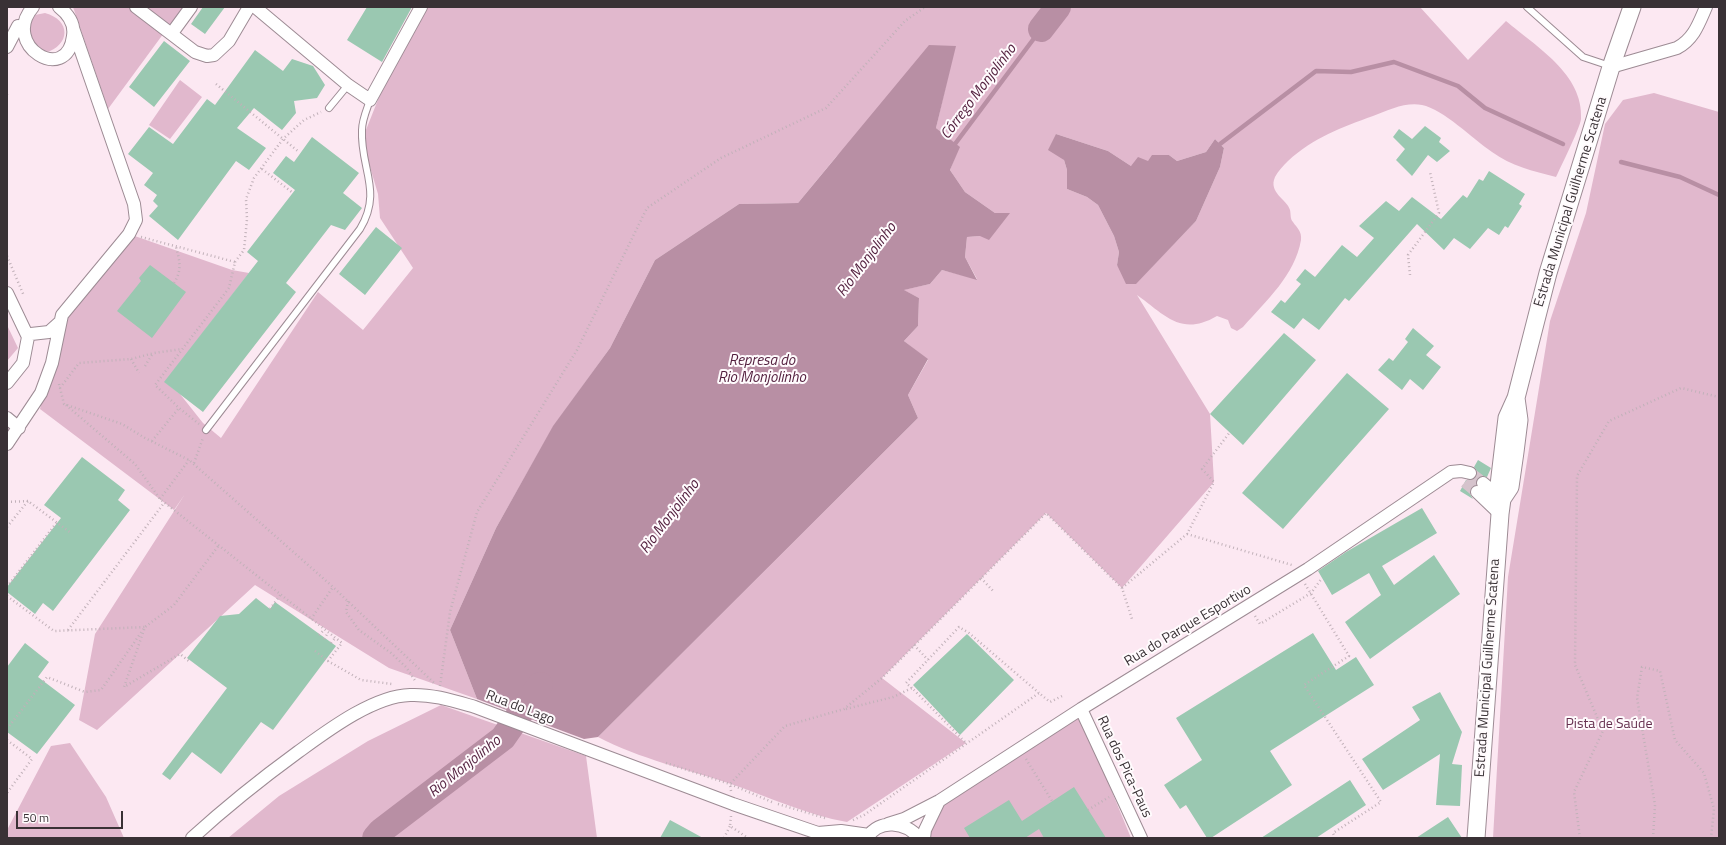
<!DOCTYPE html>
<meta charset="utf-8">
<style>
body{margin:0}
#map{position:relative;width:1726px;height:845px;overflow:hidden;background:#fce8f2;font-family:"Titillium Web",sans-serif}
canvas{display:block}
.frame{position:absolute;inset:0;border:8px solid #393135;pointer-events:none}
.scale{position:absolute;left:16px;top:811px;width:107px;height:18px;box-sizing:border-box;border:2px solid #393135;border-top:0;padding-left:5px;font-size:12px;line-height:14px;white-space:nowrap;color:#393135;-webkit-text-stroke:3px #fffbfd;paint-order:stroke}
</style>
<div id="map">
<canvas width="1726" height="845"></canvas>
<div class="frame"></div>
<div class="scale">50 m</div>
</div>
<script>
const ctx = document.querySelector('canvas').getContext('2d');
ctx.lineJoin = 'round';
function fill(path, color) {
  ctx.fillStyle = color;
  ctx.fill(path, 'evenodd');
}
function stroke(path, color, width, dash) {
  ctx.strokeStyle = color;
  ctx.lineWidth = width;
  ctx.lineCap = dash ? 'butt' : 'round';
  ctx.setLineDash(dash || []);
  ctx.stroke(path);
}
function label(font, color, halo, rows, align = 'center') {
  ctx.font = font + ' "Titillium Web",sans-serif';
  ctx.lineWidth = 4;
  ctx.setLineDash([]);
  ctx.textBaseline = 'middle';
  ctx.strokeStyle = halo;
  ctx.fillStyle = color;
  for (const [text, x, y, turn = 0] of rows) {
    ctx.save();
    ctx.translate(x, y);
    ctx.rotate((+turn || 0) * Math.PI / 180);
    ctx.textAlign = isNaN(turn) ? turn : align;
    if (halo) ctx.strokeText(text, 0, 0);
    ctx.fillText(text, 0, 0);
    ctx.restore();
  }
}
fill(new Path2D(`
 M73,7H183L108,109Z
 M428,7H1420L1468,60L1506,21C1535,46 1584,74 1581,119C1580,128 1561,166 1556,177C1533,171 1511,166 1492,152C1473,139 1443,109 1422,105C1405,102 1389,110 1373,116C1342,127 1313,138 1288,161C1283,166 1278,171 1275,177C1268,193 1287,199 1290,210C1291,214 1290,219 1293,222C1297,228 1302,231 1301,240C1295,275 1266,301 1243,327L1237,331L1231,328L1228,320L1217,316C1181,337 1165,315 1137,295L1210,414L1214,482L1122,588L1046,513L882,678L966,743L847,822C807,815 769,797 731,784C687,769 640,759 598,737L918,418L908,395L928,360L904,341L918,326L919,298L903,290L930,284L942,270L977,279L965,257L967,237L980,236L1009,213H995L965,192L950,170L959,147L936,128L955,46L836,157L798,203L739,204L655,260L610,348L553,427L496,528L450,630L477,699L389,668L255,585L97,730L79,720L95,634L185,494L174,510L40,409L59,323L129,234L232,270L249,273L165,382L180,394L203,423L221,438L318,292L363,330L413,268L380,218L378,194L362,140L387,77ZM1056,134L1108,151L1131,166L1169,155L1177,161L1206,152L1215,139L1224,148L1220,167L1196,221L1135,284L1117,265L1119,252L1114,236L1098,205L1087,197L1067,189V170Z
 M45,13C71,20 71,45 45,53L28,43V23L35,15Z
 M180,80L202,97L170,139L149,125Z
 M1654,93L1719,112V838H1493L1508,577L1550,321L1586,213L1605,124L1623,100Z
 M7,325L18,348L7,361Z
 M441,705L586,756L597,838H228L279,796L368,741Z
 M1080,714L1131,838H923L937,807Z
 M70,743L106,797L124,838H7V830L51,746Z`), '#e1b8cd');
fill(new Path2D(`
 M929,45L956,46L936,128L960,147L950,170L965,192L995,213H1010L989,240L980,236L967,237L965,257L977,280L942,270L930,284L904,290L919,298L918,326L904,341L928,359L908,395L918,418L598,737L584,739L477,699L450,630L496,528L553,426L610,348L655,260L739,204L798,203Z
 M1056,134L1108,151L1131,166L1138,157L1148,161L1152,155H1169L1177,161L1206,152L1215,139L1224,148L1220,167L1196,221L1136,284H1126L1117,265L1119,252L1114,236L1098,205L1087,197L1067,189V170L1064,160L1048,150Z`), '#b88fa4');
stroke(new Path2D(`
 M1220,144L1316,71L1351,72L1394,62L1458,86L1485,108L1563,144
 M952,148L1041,29
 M1621,162L1680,177L1719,195`), '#b88fa4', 4.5);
stroke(new Path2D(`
 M1041,29L1058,7
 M375,838L381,831L503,738L540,685`), '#b88fa4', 26);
fill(new Path2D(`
 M203,7H225L205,34L191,24Z
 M367,7H412L382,62L347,40Z
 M164,41L190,61L154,107L129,87Z
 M255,50L283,71L292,59L313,66L325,85L317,98L294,101L296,113L282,130L254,108L237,128L266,148L249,170L236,161L178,240L149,216L158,206L153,201L157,195L144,185L153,173L128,154L149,127L173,144L207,99L215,105Z
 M1425,126L1441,138L1439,142L1450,151L1437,162L1428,155L1412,176L1396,160L1405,149L1393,137L1399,129L1412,139Z
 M312,137L359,173L343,193L362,208L345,230L331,225L286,283L296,292L203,412L164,382L258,261L247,252L295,190L273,173L286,156L294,162Z
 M1489,171L1525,194L1519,204L1522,206L1508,228L1505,226L1499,235L1488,228L1470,249L1454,238L1444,250L1417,224L1349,301L1345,298L1319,330L1303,318L1294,329L1271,312L1281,300L1285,303L1301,284L1296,280L1305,269L1315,277L1342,245L1357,257L1374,238L1359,226L1386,201L1399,211L1412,197L1441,219L1463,195L1467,198L1479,179L1483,181Z
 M376,227L402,248L365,295L339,274Z
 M150,265L186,292L152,338L117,311L141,281L139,278Z
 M1413,328L1434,346L1426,355L1441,367L1423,390L1410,379L1402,390L1378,370L1389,358L1393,361L1408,342L1405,339Z
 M1284,333L1316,360L1243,445L1210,414Z
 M1347,373L1389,409L1283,529L1242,493Z
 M82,457L125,490L118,500L130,510L53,611L43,603L35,614L7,592V587L61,518L44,505Z
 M1478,460L1491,468L1487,477L1481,476L1478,478L1476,485L1471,487L1470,494L1473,499L1460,491L1466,480H1472L1476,478L1477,471L1474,467Z
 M1422,508L1437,533L1382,566L1394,585L1434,555L1460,594L1370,659L1345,622L1381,595L1369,573L1332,595L1318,571L1346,552Z
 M256,598L270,609L275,602L336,646L273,730L261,722L221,774L192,752L170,780L162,774L227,688L187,658L220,616L239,614Z
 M1313,633L1336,670L1356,657L1374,685L1270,751L1292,785L1211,838H1207L1186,805L1180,809L1164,785L1202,760L1176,718Z
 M967,634L1014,680L960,735L913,685Z
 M25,643L49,662L38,677L75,705L37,754L7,732V667Z
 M1440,692L1462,732L1452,764L1462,765L1460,806L1436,805L1440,754L1383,790L1362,759L1420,720L1412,707Z
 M1350,780L1366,805L1316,838H1261Z
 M1074,787L1106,838H1044L1039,829L1025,838H970L964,828L1009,800L1022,821Z
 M1448,817L1462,838H1416Z
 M670,820L683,827L703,838H660Z`), '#9ac8b1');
stroke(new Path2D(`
 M1470,473L1483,483
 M1465,482L1477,492`), '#d5c3cc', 12, [12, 6]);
const service = new Path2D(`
 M1527,7L1583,57L1610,66
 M329,108L348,85
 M206,430L360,229C383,191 360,168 362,130C362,120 367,109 370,100`);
const minor = new Path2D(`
 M33,7C0,45 67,86 73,36C75,24 68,14 59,7
 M136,7L195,52L207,56L214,55L229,41L249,7
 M255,7L348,85L370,100L421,7
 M172,33L191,7
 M7,47L18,26
 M1611,67L1677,48C1694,39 1699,23 1706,7
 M7,293L28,337L23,363L7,383
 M28,337L31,334L49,332L59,323
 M7,418L19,428
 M7,444L41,393L52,363L62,315L129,234L136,220L134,204L73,28
 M1483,483L1502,499
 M1477,492L1500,514
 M1081,709L1141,838
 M888,824L904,819L939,801L1081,709L1308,569L1451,472L1461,471L1470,473
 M192,838C226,807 261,779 298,752C327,731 373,696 410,695C433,694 454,701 475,707L733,804L818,833L841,831L869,835
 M867,838C879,818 906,822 919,838
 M924,838L925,830L939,801`);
const secondary = new Path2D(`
 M1502,499L1499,485L1507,418L1516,398L1548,273L1611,67L1632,7
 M1476,838L1500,514L1502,499L1510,487L1515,452L1519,420L1516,398`);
stroke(service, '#9d8b94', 8);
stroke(minor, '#9d8b94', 14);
stroke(secondary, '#9d8b94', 19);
stroke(new Path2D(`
 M216,84L299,152
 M7,94V96
 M262,169L293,193
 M141,237L235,262L229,288L155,385L179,408L199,424
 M7,256L24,296
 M235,262L244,250L247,219L246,199L254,178L283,139L304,120L321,112
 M1410,275L1408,255L1439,213L1430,172
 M174,283C182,271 180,261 176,247
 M131,359L139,373
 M145,366L153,353
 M59,384L64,404L122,424L145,438L189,460L333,587L434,683
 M60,388L79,363L131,359L154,353L182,349
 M66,405L135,464L160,499L342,643L328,661
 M152,441L179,408
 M194,463L203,438
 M160,499L189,460
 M7,502L28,501
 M7,527L28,501L71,533
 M1187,534L1292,565
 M981,578L994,592
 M1305,584L1349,656L1304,685L1381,802L1333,833L1335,838
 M7,587L57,522
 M1122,588L1187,534L1214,482L1202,469L1230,432
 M7,596L54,631L145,627L124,687L180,654L190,662
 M348,601L346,612L359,630L391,653L406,667L416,682
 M270,609L281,594
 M1255,616L1260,624L1311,593L1322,578
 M311,619L333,587
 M68,630L164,503
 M319,635L324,630
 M324,639L328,633
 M331,643L335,638
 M914,645L928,660
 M315,651L328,661L361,680L392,684
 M440,686L450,612L477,512L577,350L647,208L721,158L826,108L905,21L925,7
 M912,688L906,683L959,627L969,633L1039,693
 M846,709L893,697L912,688L966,743
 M7,729L47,677L85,692L101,690L145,627L174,605L219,545
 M7,740L32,759L7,793
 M1026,759L1052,801
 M666,763L730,784L772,802
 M731,791L730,784L785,726L844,709L882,678L1046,513L1122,588L1132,619
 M778,804L825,818L824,820
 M1088,810L1109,797
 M731,816L730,826L748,838
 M853,820L864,815L1039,693L1050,702L1064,695
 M724,838L730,826
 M1042,838L1044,837
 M1580,838L1574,792L1603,731L1575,665L1577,476L1609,421L1681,388L1719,397
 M1653,838L1655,805L1637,698L1642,667L1660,671L1675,740L1704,773L1714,809L1711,838`), '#c1b1b9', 2.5, [1, 3]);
stroke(service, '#fff', 6);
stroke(minor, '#fff', 12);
stroke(secondary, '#fff', 17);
label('14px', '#393135', '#fffbfd', [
 ["Estrada Municipal Guilherme Scatena",1571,202,-73],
 ["Rua do Parque Esportivo",1188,626,-31],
 ["Estrada Municipal Guilherme Scatena",1488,668,-86],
 ["Rua do Lago",520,708,21],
 ["Rua dos Pica-Paus",1124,767,65]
]);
label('14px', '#66304f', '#fffbfd', [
 ["Pista de Saúde",1609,725]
]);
label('italic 15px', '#521e3d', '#fffbfd', [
 ["Córrego Monjolinho",979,92,-53],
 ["Rio Monjolinho",867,260,-53],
 ["Represa do",762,361],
 ["Rio Monjolinho",762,378],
 ["Rio Monjolinho",670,517,-53],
 ["Rio Monjolinho",465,767,-39]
]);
</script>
